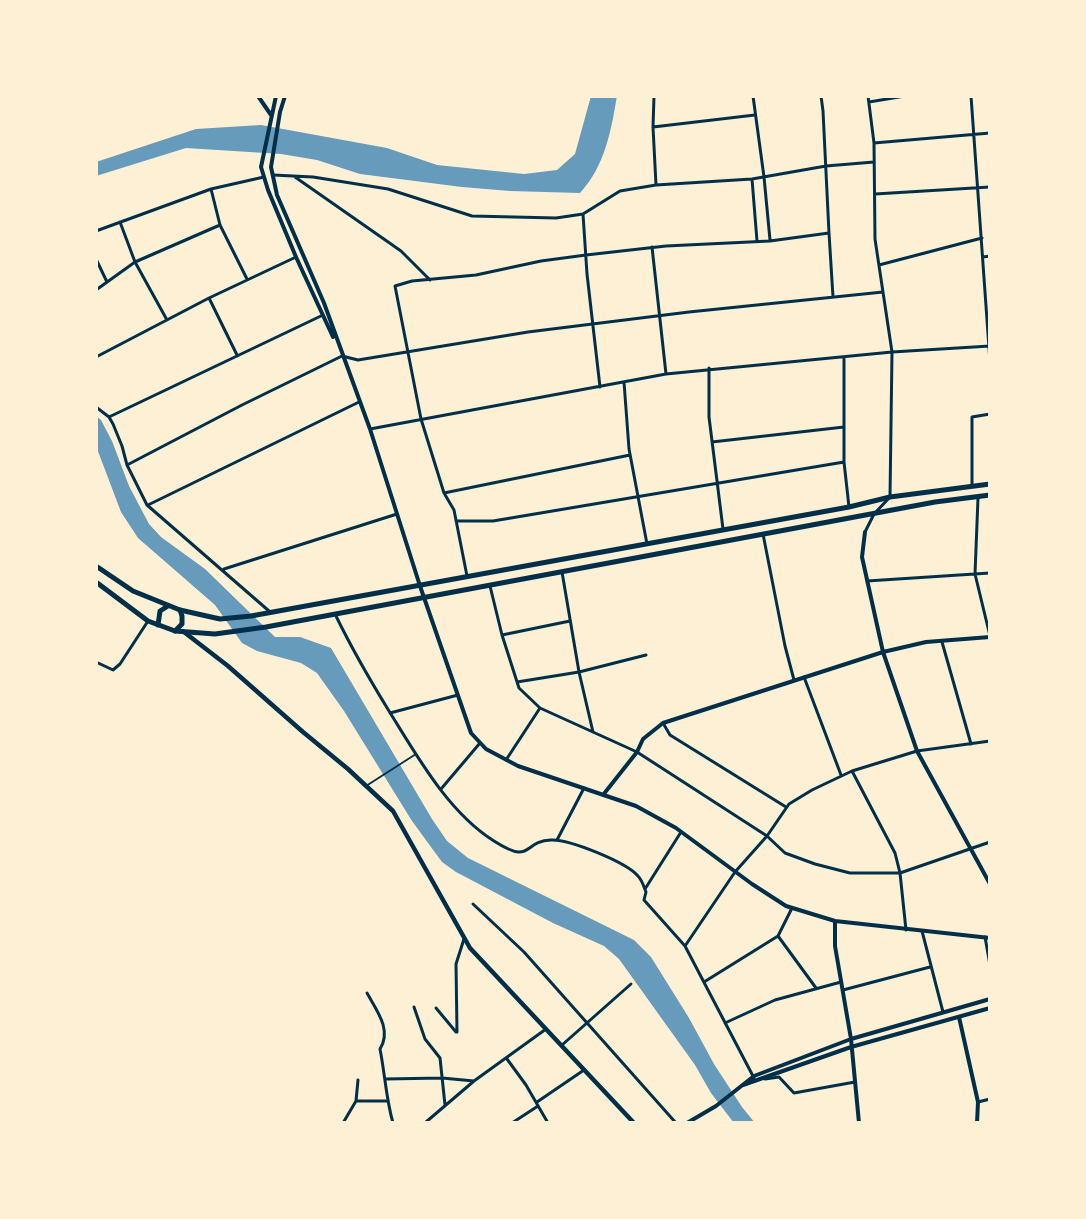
<!DOCTYPE html>
<style>
body{margin:0}
#map{position:relative;width:1086px;height:1219px;overflow:hidden;background:#fdf0d5;font-family:Overpass,sans-serif}
canvas{display:block}
.frame{position:absolute;inset:0;border:98px solid #fdf0d5;pointer-events:none}
</style>
<div id="map">
<canvas width="1086" height="1219"></canvas>
<div class="frame"></div>
</div>
<script>
const ctx = document.querySelector('canvas').getContext('2d');
ctx.lineJoin = 'round';
function fill(path, color) {
  ctx.fillStyle = color;
  ctx.fill(path, 'evenodd');
}
function stroke(path, color, width, dash) {
  ctx.strokeStyle = color;
  ctx.lineWidth = width;
  ctx.lineCap = dash ? 'butt' : 'round';
  ctx.setLineDash(dash || []);
  ctx.stroke(path);
}
fill(new Path2D(`
 M591,96H617C611,131 605,166 580,193L510,191L462,187L360,174L317,160L281,154L186,148L96,176V162L196,129L261,125L387,148L437,165L524,174L557,170L575,154Z
 M96,416L101,420L112,441L129,486L149,524L161,537L205,569L275,637H300L331,648L432,819L447,841L468,858L634,940L651,957L689,1018L714,1064L742,1107L755,1123H734L711,1093L695,1065L619,959L604,946L553,923L456,872L442,862L412,821L344,711L317,673L301,663L257,651L242,643L215,605L138,538L121,512L96,446Z`), '#669bbc');
stroke(new Path2D(`
 M366,786L416,754`), '#003049', 2);
stroke(new Path2D(`
 M654,96L653,127L656,185
 M753,96L764,177L770,240
 M821,96L823,111L829,233L833,297
 M971,96L990,362
 M869,102L905,96
 M653,127L755,115
 M874,143L990,133
 M273,175L313,177L388,189L472,216L556,218L583,214L620,191L656,185L752,179L826,166L874,162
 M295,177L401,251L430,280
 M752,179L757,241
 M211,189L220,225L247,279
 M875,194L990,187
 M583,214L587,274L600,387
 M120,222L135,262L167,320
 M96,231L211,189L264,177
 M652,247L666,374
 M983,257L990,256
 M96,259L107,282
 M879,265L982,238
 M96,290L135,262L220,225
 M209,298L237,355
 M96,357L209,298L296,257
 M844,358V462L849,507
 M709,368V417L723,529
 M624,382L629,449L647,544
 M96,407L109,417L113,424L122,446L127,465L147,505L269,611
 M109,417L323,315
 M370,429L666,374L892,352L990,346
 M712,442L844,427
 M127,465L242,405L342,356L358,360L528,332L689,312L883,292
 M972,486V417L990,414
 M444,493L630,455
 M978,498L975,574L990,636
 M148,505L359,402
 M456,521H493L844,462
 M865,532L874,514L890,497L892,352L875,239L874,143L868,96
 M763,534L785,646L794,680
 M224,569L397,514
 M562,572L579,672L593,732
 M467,576L454,510L444,493L421,419L395,286L412,281L476,275L541,261L586,255L666,246L770,241L829,233
 M867,581L990,573
 M490,586L502,635L519,688L540,708L637,752L767,836L785,853L815,864L850,873H900L990,842
 M336,616C352,649 370,680 389,711C417,756 448,812 494,841C533,866 522,841 551,840C569,839 626,862 638,876C642,880 644,887 646,892L644,900L685,946
 M502,635L570,621
 M942,642L971,744
 M96,662L113,670L120,664L148,621
 M804,677L841,775
 M517,682L579,672L646,655
 M390,713L458,695
 M663,723L670,735L786,807
 M506,760L540,708
 M852,771L895,853L900,873L906,930
 M441,789L480,743
 M557,840L584,788
 M645,889L681,832
 M473,904L524,952L676,1123
 M922,931L943,1012
 M778,936L816,988
 M985,937L990,965
 M704,982L778,936L792,908
 M843,990L930,967
 M367,993C377,1011 392,1030 380,1049C385,1074 386,1099 393,1123
 M414,1007L425,1039L440,1058L445,1105
 M436,1008L456,1032
 M725,1023L775,1000L841,982
 M457,1032L456,964L464,939
 M562,1045L631,984
 M507,1059L526,1085L548,1123
 M754,1078L685,946L735,872L767,836L789,804L812,790L852,771L917,751L990,741
 M385,1079L442,1078L474,1081
 M765,1079L779,1077L794,1093L855,1082
 M356,1101H387
 M537,1102L584,1070
 M978,1102L990,1099
 M426,1122L474,1081L546,1029
 M343,1123L356,1101L358,1080
 M393,1123H430
 M512,1123L538,1106`), '#003049', 3);
stroke(new Path2D(`
 M258,96L271,115
 M276,96L261,167L268,190L296,257L333,337
 M285,96L280,112L271,167L277,195L324,303L370,429L420,586L471,733L486,749L518,766L636,806L676,828L752,884L786,906L835,921L990,938
 M865,532L862,557L883,652L917,751L990,884
 M603,795L637,752L643,739L663,723L883,652L926,642L990,637
 M835,921V946L851,1039L859,1123
 M959,1017L978,1102L977,1123
 M743,1085L851,1047L990,1008
 M687,1123L716,1106L754,1076L851,1039L990,999`), '#003049', 4);
stroke(new Path2D(`
 M184,632L228,666L303,732L348,769L393,811L470,948L634,1123`), '#003049', 4.5);
stroke(new Path2D(`
 M180,610L220,619L251,616L849,507L890,497L990,484
 M175,631L215,634L266,627L935,502L990,495`), '#003049', 5);
stroke(new Path2D(`
 M96,566L133,591L180,610L182,616V624L175,631L148,621L96,582
 M158,625L160,611L168,606`), '#003049', 5);
</script>
